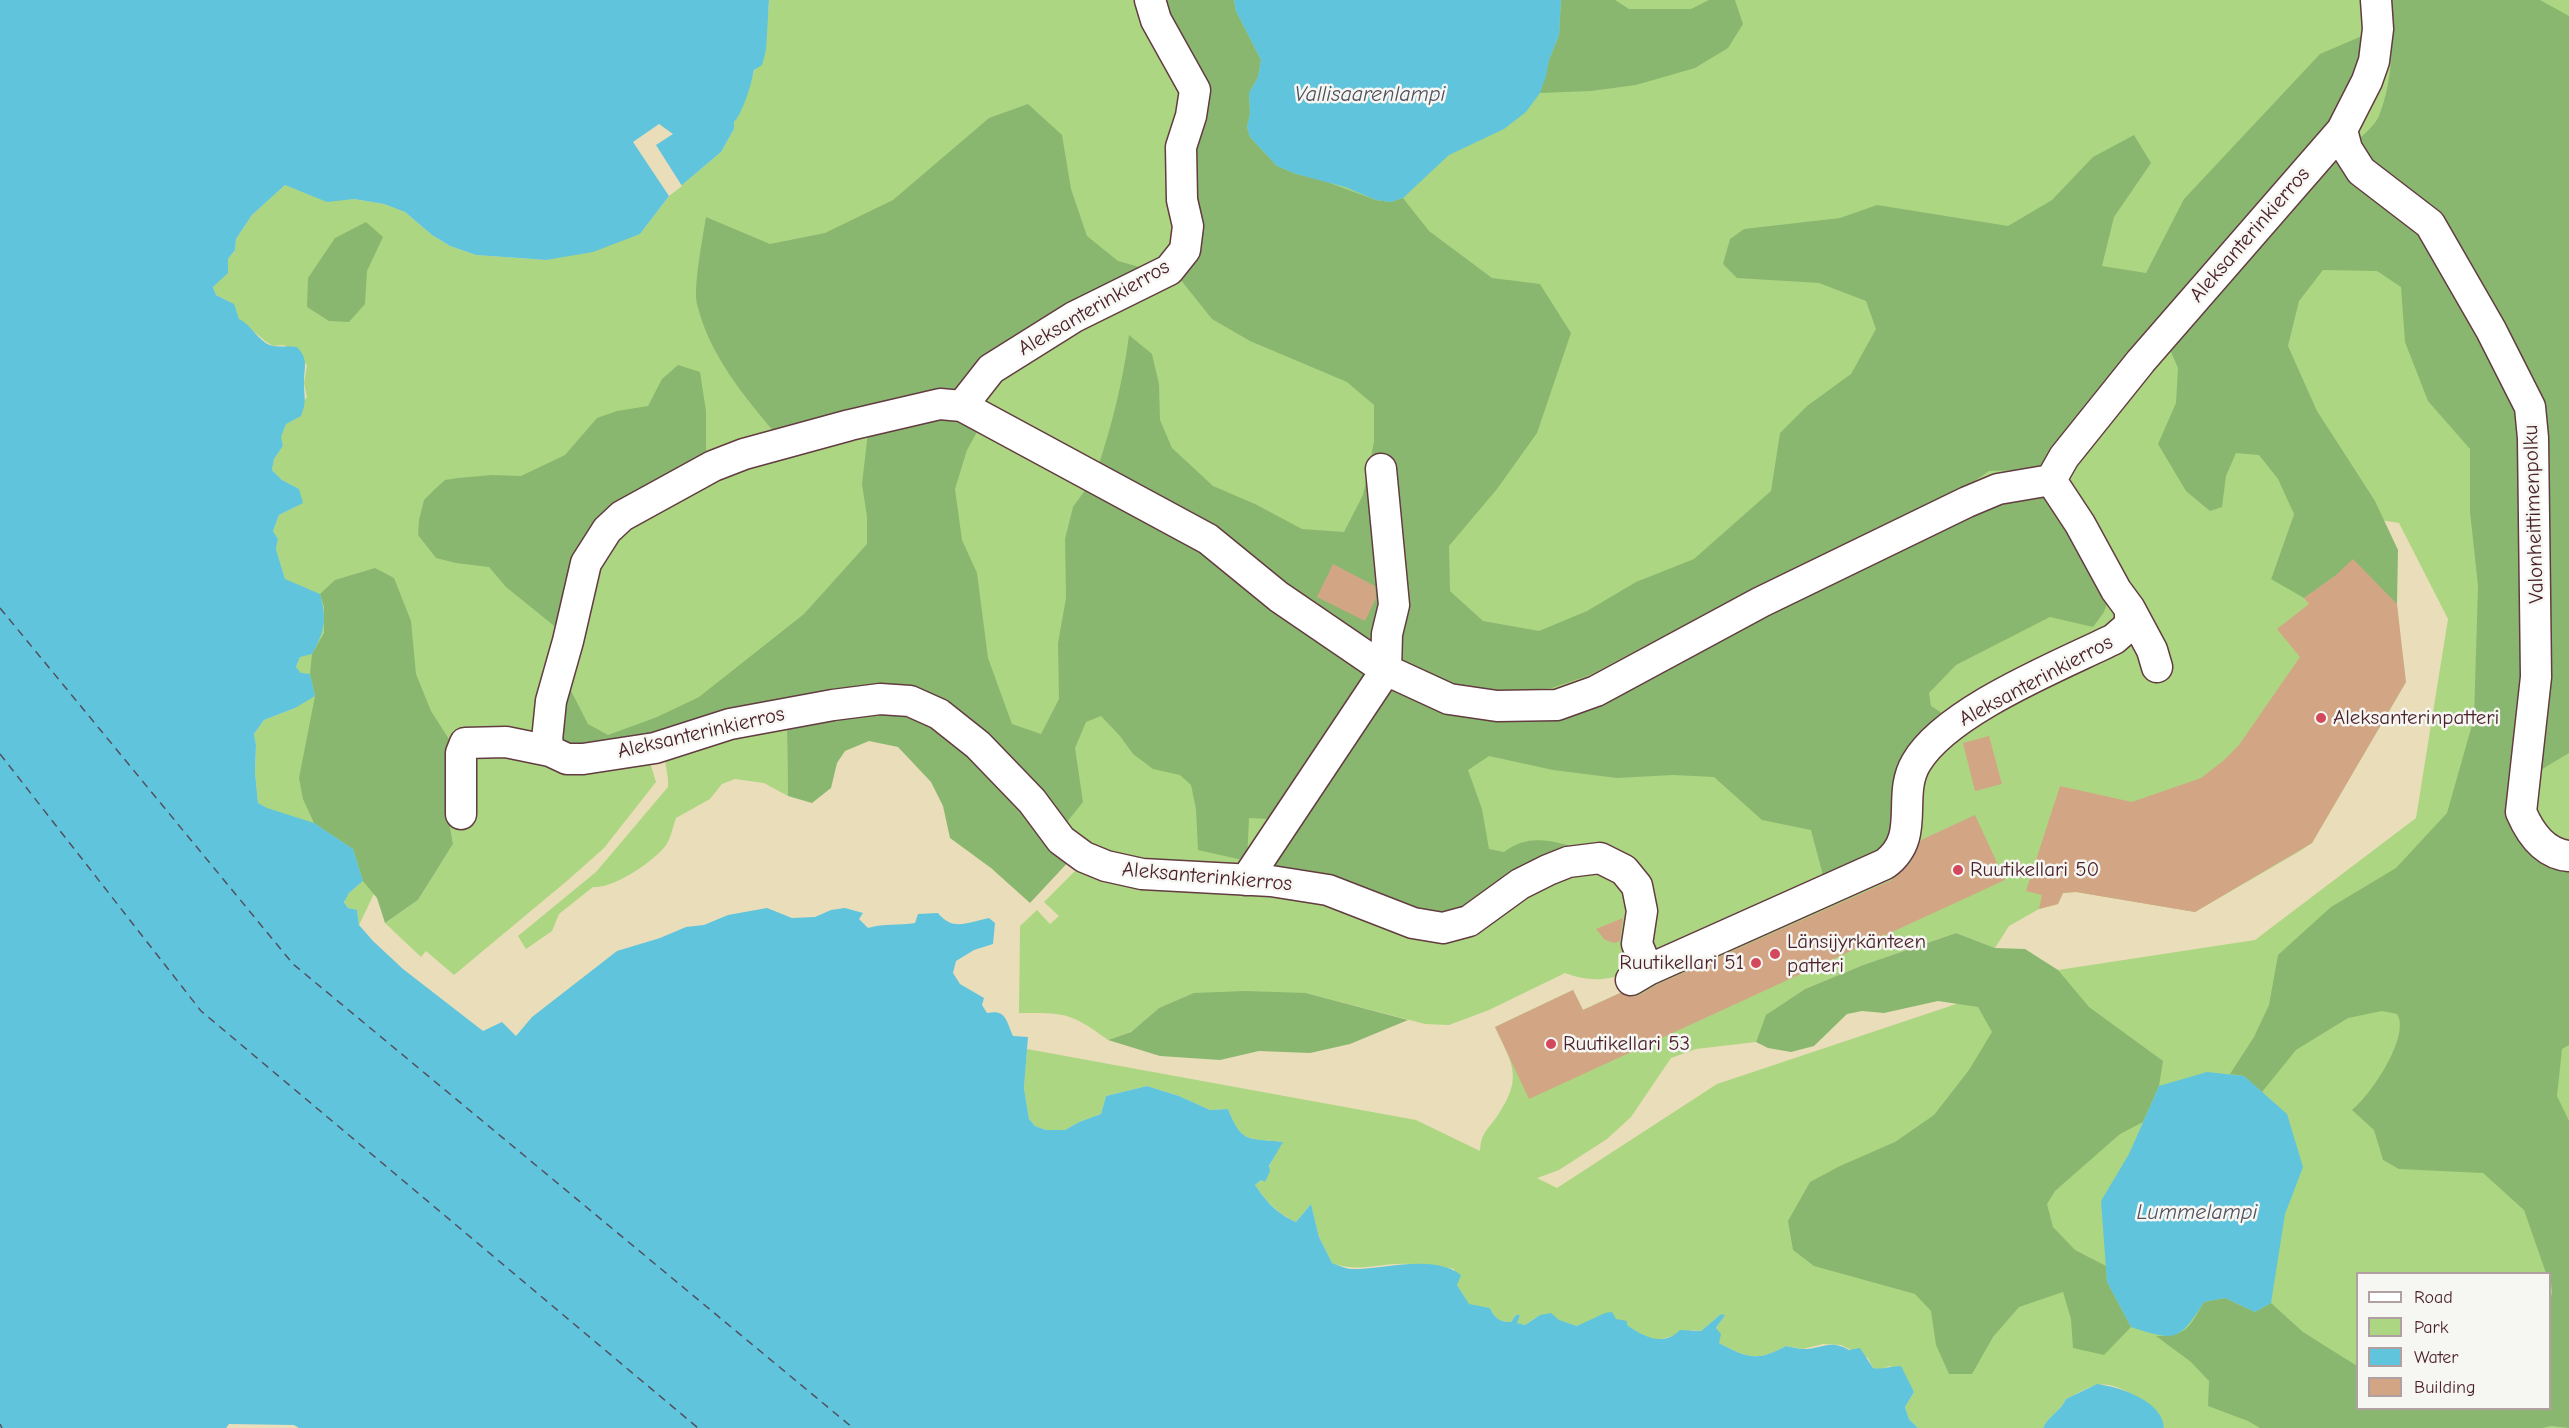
<!DOCTYPE html>
<meta charset="utf-8">
<style>
body{margin:0}
#map{position:relative;width:2569px;height:1428px;overflow:hidden;background:#e9deb9;font-family:"Comic Neue",sans-serif}
canvas{display:block}
.legend{position:absolute;left:2356px;top:1272px;width:195px;height:138px;box-sizing:border-box;background:#f6f6f2;border:2px solid #b1a0a2;margin:0;padding:8px 10px;list-style:none;font-size:18px;color:#4a1f2b}
.legend li{display:flex;align-items:center;gap:12px;height:30px}
.legend b{width:30px;border:2px solid #b1a0a2}
</style>
<div id="map">
<canvas width="2569" height="1428"></canvas>
<ul class="legend">
<li><b style="height:8px;background:#fff"></b>Road</li>
<li><b style="height:16px;background:#add682"></b>Park</li>
<li><b style="height:16px;background:#60c4dd"></b>Water</li>
<li><b style="height:16px;background:#d2a684"></b>Building</li>
</ul>
</div>
<script>
const ctx = document.querySelector('canvas').getContext('2d');
ctx.lineJoin = 'round';
function fill(path, color) {
  ctx.fillStyle = color;
  ctx.fill(path, 'evenodd');
}
function stroke(path, color, width, dash) {
  ctx.strokeStyle = color;
  ctx.lineWidth = width;
  ctx.lineCap = dash ? 'butt' : 'round';
  ctx.setLineDash(dash || []);
  ctx.stroke(path);
}
function label(font, color, halo, rows, align = 'center') {
  ctx.font = font + ' "Comic Neue",sans-serif';
  ctx.lineWidth = 5;
  ctx.setLineDash([]);
  ctx.textBaseline = 'middle';
  ctx.strokeStyle = halo;
  ctx.fillStyle = color;
  for (const [text, x, y, turn = 0] of rows) {
    ctx.save();
    ctx.translate(x, y);
    ctx.rotate((+turn || 0) * Math.PI / 180);
    ctx.textAlign = isNaN(turn) ? turn : align;
    if (halo) ctx.strokeText(text, 0, 0);
    ctx.fillText(text, 0, 0);
    ctx.restore();
  }
}
fill(new Path2D(`
 M769,0H2569V1428H2164C2159,1408 2119,1380 2097,1385C2086,1387 2076,1395 2066,1399C2061,1411 2048,1416 2043,1428H1918L1909,1419L1905,1407L1914,1392L1890,1366L1880,1370L1873,1368L1868,1358L1841,1345L1823,1344L1803,1349L1786,1346C1757,1362 1747,1358 1719,1343L1716,1329L1724,1315L1721,1314L1701,1331L1692,1330L1662,1339H1649L1616,1319L1588,1322L1577,1326L1540,1315L1525,1325L1516,1323L1520,1315H1516L1511,1322C1500,1323 1494,1317 1490,1308L1469,1305L1457,1285L1454,1269C1435,1266 1416,1263 1397,1264C1372,1265 1357,1272 1332,1263L1319,1237L1311,1204L1296,1222C1277,1213 1267,1202 1255,1185L1261,1180L1265,1182L1269,1167L1282,1142C1248,1138 1242,1144 1228,1109L1210,1110L1179,1096L1147,1086L1106,1096L1101,1114L1079,1122L1065,1130H1046L1035,1126L1029,1119L1024,1088L1027,1049L1416,1120L1480,1151C1481,1134 1486,1131 1496,1118C1523,1078 1514,1067 1495,1027L1573,990L1583,1010L1891,868L1920,772L1982,717L2116,646L2155,633L2141,599L2122,618L1932,732L1893,848L1657,950L1648,942L1643,873L1230,872L1086,850L919,692L648,756L656,782L604,848L568,880L454,975L426,951L421,957L385,923L418,900L453,844L444,799L454,747L448,739L359,925L357,911L348,908L344,901L349,893L363,881L258,803L255,772L256,745L254,734L264,720L295,708L301,673L296,667L300,657L285,579L276,549L278,539L273,531L279,515L295,507L298,489L282,480L272,470L274,459L283,446L280,437L286,424L307,397L304,383L307,365L284,345L273,346L265,341L239,319L228,301L216,295L213,287L228,272V259L235,250L236,239L252,215L285,185L327,201L354,199L384,204L405,212L432,235L450,246L476,255L546,260L640,234L669,196L721,152L734,129V122C746,110 771,17 769,0ZM2291,506L2399,523L2448,619L2416,818L2255,940L2058,970L1717,1084L1557,1188L1537,1178L1559,1170L1607,1139L1631,1117L1671,1058L1696,1049L1756,1042L1767,1015L1805,989L1863,965L1956,933L1995,948L2009,926L2039,909L2058,904L2063,893L2076,892L2195,912L2300,851L2312,843L2406,682L2335,576L2271,579L2294,514ZM2358,1274H2550V1408H2358Z
 M787,727L788,796L764,783L735,779L722,784L710,799L676,818C673,826 671,838 666,845C655,861 613,889 593,887L559,914L552,931L526,949L518,936L596,872L668,787C669,774 664,764 665,752Z
 M1083,863L1494,911L1589,865L1627,881L1632,945L1627,972C1606,982 1587,981 1565,973L1489,1010L1449,1025L1425,1024L1306,993L1159,1008L1131,1032L1108,1040C1070,1012 1065,1013 1019,1013L1020,926L1037,910L1050,924L1059,916L1044,902Z`), '#add682');
fill(new Path2D(`
 M1165,0H1234L1236,11L1261,60L1258,77L1249,93L1250,114L1247,127L1250,137L1277,166L1296,174L1319,179L1376,200L1391,202L1403,198L1429,231L1492,278L1540,284L1571,333L1537,433L1497,489L1449,546L1450,591L1483,621L1539,631L1587,611L1636,582L1694,559L1771,491L1780,433L1807,406L1851,374L1876,329L1866,301L1819,283L1737,278L1723,264L1730,239L1744,229L1840,218L1877,205L2008,226L2052,200L2093,157L2134,135L2151,163L2114,217L2102,266L2146,273L2184,199L2320,54L2369,33L2367,58L2334,124L2044,467L2026,470L1989,471L1962,490L1754,588L1590,675L1552,688L1502,691L1454,685L1405,666L1097,470C1112,425 1123,381 1129,335L1152,354L1159,384L1160,420L1172,448L1213,486L1255,504L1302,529L1344,532L1363,495L1374,442V405L1347,382L1250,341L1212,319L1180,279L1192,162Z
 M1561,0H1615L1629,9H1691L1709,0H1735L1743,24L1728,48L1695,68L1636,85L1591,91L1540,93L1549,60L1559,35Z
 M2386,0H2540L2569,16V753L2539,771V413L2431,213L2365,163L2357,141C2364,134 2375,125 2379,116C2393,80 2395,37 2386,0Z
 M1028,104L1062,135L1071,189L1087,236L1118,261L1143,268L1064,305L982,357L965,375L955,391C916,389 884,404 848,415C824,422 799,427 775,433C743,395 709,354 697,304C693,287 703,236 706,217L770,244L825,233L893,200L989,118Z
 M2333,158L2425,230L2527,420L2532,854L2551,869L2569,872V1045L2562,1049L2557,1096L2569,1121V1428L2551,1426L2542,1428H2260L2248,1421L2208,1406L2209,1381L2191,1362L2156,1336C2188,1336 2189,1327 2204,1302L2225,1298L2255,1312L2271,1303L2303,1332L2357,1366L2358,1408H2550V1302L2552,1292L2550,1274L2546,1273L2524,1210L2483,1173L2399,1169L2383,1160L2374,1130L2352,1110C2370,1096 2411,1036 2397,1014L2382,1011L2348,1018L2296,1050L2262,1092L2244,1076L2230,1074L2254,1037L2269,1005L2278,955L2331,907L2396,868L2447,813L2474,718L2478,586L2470,512V449L2428,401L2405,342L2401,287L2377,271L2323,270L2299,301L2288,346L2317,411L2375,501L2398,550L2397,604L2335,576L2304,598L2271,579L2294,514L2278,479L2259,455L2236,453L2226,476L2222,507L2210,511L2186,491L2158,444L2176,403L2178,368L2168,345Z
 M366,222L383,237L367,271L365,304L349,322L329,321L307,307L308,278L335,238Z
 M678,365L700,372L706,411V458L641,491L563,633L506,587L489,567L456,563L436,558L418,535L419,520L424,500L435,489L445,480L458,478L492,475L521,476L565,455L597,418L617,411L648,406L662,379Z
 M940,415L982,423L967,450L955,489L962,540L977,573L988,658L1012,724L1041,734L1059,699L1058,643L1066,598L1065,539L1073,507L1091,482L1204,548L1373,671L1270,819L1249,818L1247,861L1198,850L1196,809L1191,785L1180,775L1153,769L1133,754L1120,736L1101,716L1086,722L1075,748L1083,802L1067,822L919,692L609,746L560,744L566,681L588,724L608,735L657,717L699,697L804,614L867,544V517L862,484L868,432Z
 M2045,489L2111,593L2104,612L2093,627L2050,617L1956,665L1929,693L1931,706L1951,719L1893,848L1825,883L1811,830L1762,820L1714,777L1673,775L1617,778L1553,770L1489,756L1468,770L1482,809L1489,849L1504,852C1529,833 1553,841 1581,849L1451,919L1267,874L1391,681L1497,716L1766,612L1972,512Z
 M375,568L394,578L411,621L416,674L431,711L454,747L445,799L453,844L418,900L385,923L377,898L363,881L353,849L314,823L303,799L299,778L315,696L310,674L312,654L324,633V607L320,594L335,580Z
 M880,710L920,720L963,748L1072,858L1030,903L991,868L950,838L943,806L931,782L898,747L869,741L845,751L837,763L831,788L812,803L788,796L787,728Z
 M1956,933L1995,948L2025,949L2058,970L2089,1007L2163,1061L2159,1086L2143,1122L2120,1134L2055,1191L2047,1204L2053,1227L2075,1250L2106,1266L2107,1282L2131,1327L2104,1355L2073,1348L2071,1319L2063,1292L2019,1307L1993,1337L1972,1374H1949L1936,1345L1931,1311L1915,1294L1814,1266L1793,1250L1788,1221L1810,1182L1840,1166L1895,1142L1934,1115L1969,1070L1992,1032L1978,1007L1938,1001L1884,1013L1862,1011L1847,1014L1814,1046L1791,1052L1768,1048L1756,1042L1766,1015L1805,989L1863,965Z
 M1245,991L1306,993L1408,1020L1350,1044L1310,1053L1259,1051L1220,1060L1160,1056L1108,1040L1131,1032L1159,1008L1194,993Z`), '#8ab770');
fill(new Path2D(`
 M0,0H769L766,50L762,65L754,70C752,82 743,113 734,122V129L721,152L669,196L640,234L593,252L546,260L476,255L450,246L432,235L405,212L384,204L354,199L327,202L285,185L252,215L236,239L235,250L228,259V273L213,287L216,295L234,304L239,319C252,325 259,343 273,346C280,347 289,346 297,347C309,360 304,367 304,383C304,397 307,401 301,416L286,424L281,437L283,446L274,459L272,470L282,480L299,489L303,503L279,515L273,531L278,539L276,549L285,579L320,594C327,620 325,631 312,654L300,657L296,667L301,673L310,674L315,696L295,708L264,720L254,734L256,745L255,772L258,803L267,808L314,823L353,849L363,881L349,893L344,902L348,908L357,910L359,925L373,941L403,969L483,1031L502,1022L516,1036L532,1017L617,951L660,938L686,927L704,925L728,915L767,908L792,918L815,917L831,910L845,908L863,913L859,919L868,928C884,923 899,926 915,923L918,914L938,913C953,932 968,922 989,918L995,923L993,944L974,950L956,961L953,973L960,984L984,998L982,1005L987,1013C1006,1009 1006,1020 1013,1036L1028,1037L1024,1088L1029,1119L1035,1126L1046,1130H1065L1079,1122L1101,1114L1106,1096L1147,1086L1179,1096L1210,1110L1228,1109C1242,1144 1248,1138 1283,1142L1269,1166L1270,1171L1265,1182L1261,1180L1255,1185C1267,1202 1276,1213 1296,1222L1311,1204L1319,1237L1332,1263C1338,1265 1344,1268 1350,1269C1382,1270 1433,1253 1461,1275L1457,1285L1469,1304L1490,1308C1494,1317 1500,1323 1511,1322L1516,1315H1520L1517,1323L1525,1325L1540,1315L1551,1313L1559,1320L1577,1326L1605,1313L1612,1312L1616,1319L1627,1321V1325C1644,1337 1663,1347 1680,1330L1701,1331L1721,1314L1725,1315L1716,1328L1721,1334L1719,1343C1747,1358 1757,1362 1786,1346C1790,1347 1796,1348 1801,1349C1820,1350 1830,1338 1849,1350L1860,1348L1873,1368C1882,1370 1891,1366 1901,1366L1914,1392L1905,1407L1909,1419L1918,1428H299L294,1425L229,1424L226,1428H0Z
 M1234,0H1561L1559,35L1549,60L1546,76L1540,93L1526,112L1504,129L1449,155L1403,198L1391,202L1376,200L1345,187L1296,174L1277,166L1250,137L1247,127L1250,114L1249,93L1258,77L1261,60L1236,11Z
 M2207,1072L2244,1076L2287,1114L2303,1167L2285,1214L2271,1303L2255,1312L2225,1298L2204,1302C2179,1341 2176,1342 2131,1327L2107,1282L2101,1201L2129,1154L2159,1086Z
 M2097,1384C2120,1387 2163,1401 2164,1428H2043C2048,1416 2061,1411 2066,1399Z`), '#60c4dd');
fill(new Path2D(`
 M659,124L673,134L656,145L682,186L669,196L633,142Z`), '#e9deb9');
stroke(new Path2D(`
 M0,608L293,964L853,1428
 M0,754L201,1011L698,1428
 M0,1424L2,1428`), '#515160', 1.5, [8, 6]);
fill(new Path2D(`
 M2353,559L2397,604L2406,682L2312,843L2195,912L2076,892L2063,893L2058,904L2039,909L2042,895L2026,891L2060,786L2132,802L2201,778L2223,761L2239,745L2300,657L2277,629L2309,604L2304,598L2335,576Z
 M1333,564L1375,586L1376,598L1365,621L1317,597Z
 M1989,736L2002,784L1975,791L1963,743Z
 M1975,815L2005,880L1529,1099L1495,1027L1573,990L1583,1010L1620,993L1631,997L1640,995L1656,985L1892,880L1911,862L1921,840Z
 M1623,918L1620,941L1614,943L1605,940L1596,929Z`), '#d2a684');
const minor = new Path2D(`
 M1150,0L1156,20L1195,90L1191,116L1181,147L1182,200L1188,226L1185,250L1169,270L1074,317L991,369L962,406L940,404L850,425L744,454L713,466L622,516L607,530L586,563L568,641L551,701L547,740L550,751L567,759H583L655,748L730,724L833,705L880,699L910,701L939,714L978,745L1032,801L1061,840L1084,857L1106,866L1142,874L1271,881L1328,890L1413,923L1443,928L1469,921L1520,884L1548,870L1568,862L1600,858L1624,870L1637,886L1642,911L1637,944L1648,970
 M2376,0L2378,29L2374,61L2367,81L2342,130L2347,149L2361,171L2430,224L2491,330L2530,407L2533,438L2536,677L2521,812C2530,833 2544,854 2569,856
 M962,406L1208,539L1279,597L1386,670L1449,699L1497,706L1557,705L1596,691L1761,602L1967,502L1998,489L2051,480
 M2051,480L2064,457L2141,361L2342,130
 M2130,609L2152,650L2157,667
 M461,814V753L465,743L506,742L550,751
 M1246,880L1386,670L1387,634L1394,605L1381,469
 M1631,980L1648,970L1885,864C1922,837 1896,797 1916,763C1946,711 2059,666 2114,639L2130,625V609L2116,590L2080,524L2051,480`);
stroke(minor, '#623c40', 33);
stroke(minor, '#fff', 30);
for (const [x, y, r, color] of [
 [2321,718,6,"#d1495b"],
 [1958,870,6,"#d1495b"],
 [1775,954,6,"#d1495b"],
 [1756,963,6,"#d1495b"],
 [1551,1044,6,"#d1495b"]
]) {
  const dot = new Path2D();
  dot.arc(x, y, r, 0, 2 * Math.PI);
  ctx.fillStyle = color;
  ctx.fill(dot);
  stroke(dot, '#f6f6f2', 2);
}
label('21px', '#4a1f2b', '#f6f6f2', [
 ["Aleksanterinkierros",2250,235,-49],
 ["Aleksanterinkierros",1094,308,-30],
 ["Valonheittimenpolku",2534,514,-92],
 ["Aleksanterinkierros",2036,681,-28],
 ["Aleksanterinkierros",701,733,-13],
 ["Aleksanterinkierros",1207,877,5]
]);
label('21px', '#4a1f2b', '#f6f6f2', [
 ["Aleksanterinpatteri",2333,718],
 ["Ruutikellari 50",1970,870],
 ["Länsijyrkänteen",1787,942],
 ["patteri",1787,966],
 ["Ruutikellari 51",1744,963,"right"],
 ["Ruutikellari 53",1563,1044]
], 'left');
label('italic 22px', '#515160', '#f6f6f2', [
 ["Vallisaarenlampi",1370,95],
 ["Lummelampi",2197,1213]
]);
</script>
